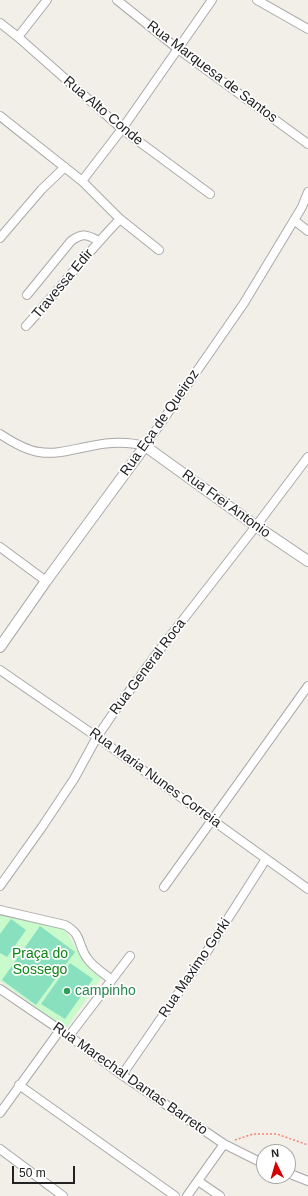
<!DOCTYPE html>
<meta charset="utf-8">
<style>
body{margin:0}
#map{position:relative;width:308px;height:1196px;overflow:hidden;background:#f2efe9;font-family:Arial,sans-serif}
canvas{display:block}
.north{position:absolute;left:256px;top:1144px;width:40px;height:40px;box-sizing:border-box;background:#fff;border:1px solid #a7a7a7;border-radius:50%;rotate:355deg;font-size:11px;font-weight:700;line-height:16px;text-align:center;color:#222}
.north::after{content:'';display:block;margin:auto;width:14px;height:18px;background:#d40000;clip-path:polygon(50% 0,100% 100%,50% 72%,0 100%)}
.scale{position:absolute;left:12px;top:1166px;width:63px;height:18px;box-sizing:border-box;border:2px solid #222;border-top:0;padding-left:5px;font-size:12px;line-height:14px;white-space:nowrap;color:#222;-webkit-text-stroke:3px #fff;paint-order:stroke}
</style>
<div id="map">
<canvas width="308" height="1196"></canvas>
<div class="north">N</div>
<div class="scale">50 m</div>
</div>
<script>
const ctx = document.querySelector('canvas').getContext('2d');
ctx.lineJoin = 'round';
function fill(path, color) {
  ctx.fillStyle = color;
  ctx.fill(path, 'evenodd');
}
function stroke(path, color, width, dash) {
  ctx.strokeStyle = color;
  ctx.lineWidth = width;
  ctx.lineCap = dash ? 'butt' : 'round';
  ctx.setLineDash(dash || []);
  ctx.stroke(path);
}
function label(font, color, halo, rows, align = 'center') {
  ctx.font = font + ' Arial,sans-serif';
  ctx.lineWidth = 3.5;
  ctx.setLineDash([]);
  ctx.textBaseline = 'middle';
  ctx.strokeStyle = halo;
  ctx.fillStyle = color;
  for (const [text, x, y, turn = 0] of rows) {
    ctx.save();
    ctx.translate(x, y);
    ctx.rotate((+turn || 0) * Math.PI / 180);
    ctx.textAlign = isNaN(turn) ? turn : align;
    if (halo) ctx.strokeText(text, 0, 0);
    ctx.fillText(text, 0, 0);
    ctx.restore();
  }
}
fill(new Path2D(`
 M0,913L64,928L79,953L88,964L102,977L66,1029L0,981Z`), '#c8facc');
fill(new Path2D(`
 M11,919L26,930L7,957L0,953V934Z
 M40,926L75,952L36,1005L2,980Z
 M70,963L93,979L65,1019L41,1004Z`), '#88e0be');
const minor = new Path2D(`
 M117,0L178,49L308,144
 M257,0L308,29
 M0,23L18,37L122,129L210,194
 M18,37L47,0
 M0,116L82,181L120,219L159,250
 M82,181L122,129L212,0
 M294,220L308,231
 M0,238L42,189L65,167
 M27,295L71,241C83,233 86,234 99,241
 M26,326C58,291 87,253 120,219
 M0,434C12,442 25,450 39,452C56,455 74,449 91,446C109,442 127,441 145,446L244,303L302,207L308,192
 M0,547L46,581
 M0,670L97,737L308,889
 M0,886L42,827L74,779L97,737L114,712L161,648L256,526L308,457
 M164,887L308,686
 M0,910L65,925C83,935 77,944 87,958C93,967 103,973 111,979
 M0,989L69,1036L122,1075L224,1144L264,1164
 M69,1036L130,956
 M122,1075L206,953L266,859
 M19,1085L175,1196
 M0,1113L60,1030
 M0,1149L63,1196
 M288,1173L308,1181
 M198,1181L220,1196
 M187,1196L224,1144`);
const tertiary = new Path2D(`
 M0,647L46,581L145,446L256,526L308,561`);
stroke(minor, '#a9a9a9', 10);
stroke(tertiary, '#a9a9a9', 12);
stroke(new Path2D(`
 M235,1140L253,1134H277L308,1145`), '#fa8072', 1.5, [2, 2]);
stroke(minor, '#fff', 8);
stroke(tertiary, '#fff', 10);
for (const [x, y, r, color] of [
 [67,991,4,"#2e9e5b"]
]) {
  const dot = new Path2D();
  dot.arc(x, y, r, 0, 2 * Math.PI);
  ctx.fillStyle = color;
  ctx.fill(dot);
  stroke(dot, '#fff', 1.5);
}
label('14px', '#222', '#fff', [
 ["Rua Marquesa de Santos",212,72,37],
 ["Rua Alto Conde",103,111,40],
 ["Travessa Edir",63,284,-50],
 ["Rua Eça de Queiroz",160,423,-55],
 ["Rua Frei Antonio",226,504,36],
 ["Rua General Roca",148,667,-53],
 ["Rua Maria Nunes Correia",155,778,36],
 ["Rua Maximo Gorki",195,968,-56],
 ["Rua Marechal Dantas Barreto",130,1079,35]
]);
label('14px', '#0c8416', '#fff', [
 ["Praça do",40,954],
 ["Sossego",40,970]
]);
label('14px', '#27864d', '#fff', [
 ["campinho",75,991]
], 'left');
</script>
